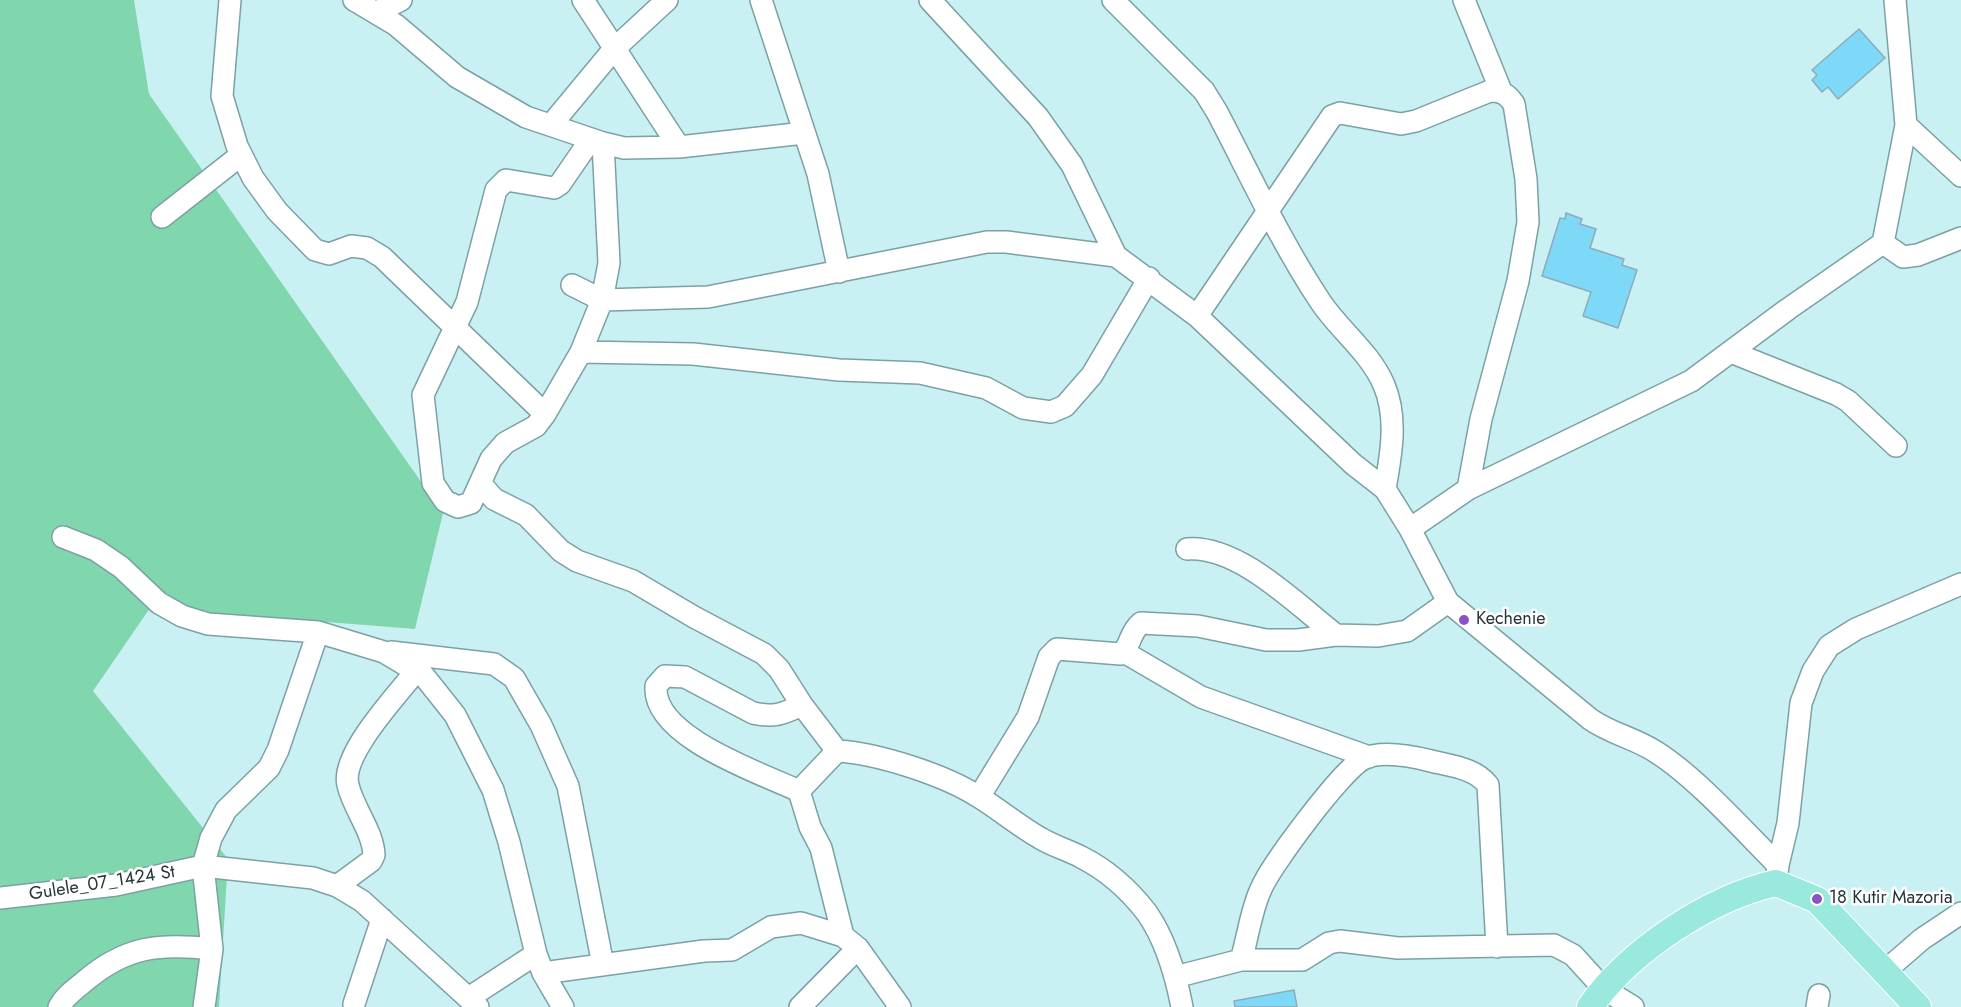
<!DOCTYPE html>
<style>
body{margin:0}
canvas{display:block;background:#c9f1f4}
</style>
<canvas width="1961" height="1007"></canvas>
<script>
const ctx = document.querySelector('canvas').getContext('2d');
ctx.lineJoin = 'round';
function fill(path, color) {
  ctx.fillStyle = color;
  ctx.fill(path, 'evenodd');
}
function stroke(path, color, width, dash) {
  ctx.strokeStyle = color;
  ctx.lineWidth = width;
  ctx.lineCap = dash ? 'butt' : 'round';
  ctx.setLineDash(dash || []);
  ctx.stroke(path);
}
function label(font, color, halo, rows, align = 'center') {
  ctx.font = font + ' Jost,sans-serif';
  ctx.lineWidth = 5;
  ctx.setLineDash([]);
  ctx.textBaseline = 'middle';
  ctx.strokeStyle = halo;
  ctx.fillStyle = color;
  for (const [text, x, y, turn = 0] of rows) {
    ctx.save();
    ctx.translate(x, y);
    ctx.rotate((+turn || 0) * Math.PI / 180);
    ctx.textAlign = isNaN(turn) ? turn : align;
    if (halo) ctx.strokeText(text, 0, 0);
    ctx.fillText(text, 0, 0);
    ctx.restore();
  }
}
fill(new Path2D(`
 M0,0H134L149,94L443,513L415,629L150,608L93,691L228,859L219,1007H0Z`), '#81d7ad');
const building = new Path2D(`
 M1859,29L1885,58L1838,99L1828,87L1822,92L1812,80L1817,75L1812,70Z
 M1566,213L1582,219L1580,224L1596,229L1590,248L1624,259L1622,265L1637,270L1618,328L1583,316L1591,292L1542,276L1560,218L1565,219Z
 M1294,990L1297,1007H1235L1234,1001Z`);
fill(building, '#7ed9f8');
stroke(building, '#8bacb9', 1.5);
const minor = new Path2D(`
 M230,0L222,96L237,146L253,178L277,211L315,250L329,254L351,246L367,248L382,257L545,414
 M354,0L396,25L457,77L526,117L603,143L624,148L679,147L804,133
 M583,0L679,147
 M761,0L818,174L839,272
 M930,0L1038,117L1072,165L1116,256
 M1113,0L1204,91L1217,112C1250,175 1281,242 1320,301C1339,330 1370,352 1384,385C1398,418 1391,455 1385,489
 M1464,0L1501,91
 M377,12L401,0
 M551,125L614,49L667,0
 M1906,125L1961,176
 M591,139L560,184L554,188L506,180L496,190L467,302L423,395L433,483L445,501L458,507L471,503L491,459L505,443L536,426L545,414L581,352L602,300L609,263L603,143
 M162,217L241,155
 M1883,243L1903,257L1918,255L1961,238
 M572,285L602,300L708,297L987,242H1006L1116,256L1197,316L1353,464L1385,489L1410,529L1448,602L1590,719C1611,734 1635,738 1656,752C1696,777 1744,831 1778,865L1776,883
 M1197,316L1332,116L1340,113L1401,124L1416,121L1490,91C1502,91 1507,94 1514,104L1526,179L1528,222L1518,281L1481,419L1468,489
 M581,352L693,354L839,370L920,373L986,388L1023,408L1051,412L1065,406L1092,375L1149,278
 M1731,352L1836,394L1848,401L1896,446
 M481,484L494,499L526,515L561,551L577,561L633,581L694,617L764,654L779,669L802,705L837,751
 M1410,529L1468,489L1691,381L1788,309L1883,243L1906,125L1895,0
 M63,537L96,550L121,567L159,603L182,616L208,624L318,632L384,652L424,676L455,715L493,790L509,842L536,954L543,973L563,1007
 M1187,549C1239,545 1297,605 1336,635
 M391,652L494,664L514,678L541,725L568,786L603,965
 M1124,652L1201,697L1369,757
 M802,705C783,714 773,718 753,713L685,677L665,676L656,686C652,737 761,773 799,791L810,827L821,848L843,936
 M799,791L837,751C877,753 945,775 979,797C1000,810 1019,826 1040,838C1053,846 1068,850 1081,857C1107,870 1130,891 1147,913C1165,939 1176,976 1182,1007
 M979,797L1028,717L1049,657L1057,649L1121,654C1131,646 1129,633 1141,623L1198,626L1266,640H1298L1336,635L1378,636L1407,631L1448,602
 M1778,865L1788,823L1801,703L1813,671L1829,646L1856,629L1961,584
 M337,886L371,861L374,855C373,831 353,808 348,785C340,755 398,694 416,671
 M0,898L116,885L203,866L313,878L337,886L362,901L478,1007
 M1241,960C1248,937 1251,910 1261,889C1271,865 1342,770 1363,759C1381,750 1411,756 1431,761C1451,766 1475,768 1488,785L1497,947
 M1885,971L1922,939L1961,913
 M543,973L704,951L732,950L771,927L801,923L843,936L858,948L900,1007
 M1175,977L1241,960H1302L1329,943L1340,941L1398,948L1554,945L1573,955L1604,989L1633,1007
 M470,997L536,954
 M354,1004L382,919
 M59,1007C65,996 75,989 85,981C126,946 160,943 212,949
 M204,1007L212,949L203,866L211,838L226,810L269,768L278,750L318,632
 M800,1007L858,948
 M1817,1007L1819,995`);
const major = new Path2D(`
 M1590,1007C1629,951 1709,898 1776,883L1817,900L1918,1007`);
stroke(minor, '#7ca1a4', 24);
stroke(major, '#fff', 28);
stroke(minor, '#fff', 21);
stroke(major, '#99e9de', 26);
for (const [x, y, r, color] of [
 [1464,620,6,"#8a52c9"],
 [1817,899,6,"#8a52c9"]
]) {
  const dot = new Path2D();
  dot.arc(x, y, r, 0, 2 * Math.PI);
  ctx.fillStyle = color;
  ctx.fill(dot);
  stroke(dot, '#fff', 2);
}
label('18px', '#263537', '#fff', [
 ["Kechenie",1476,620],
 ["18 Kutir Mazoria",1829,899]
], 'left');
label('18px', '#263537', '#fff', [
 ["Gulele_07_1424 St",102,884,-9]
]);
</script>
